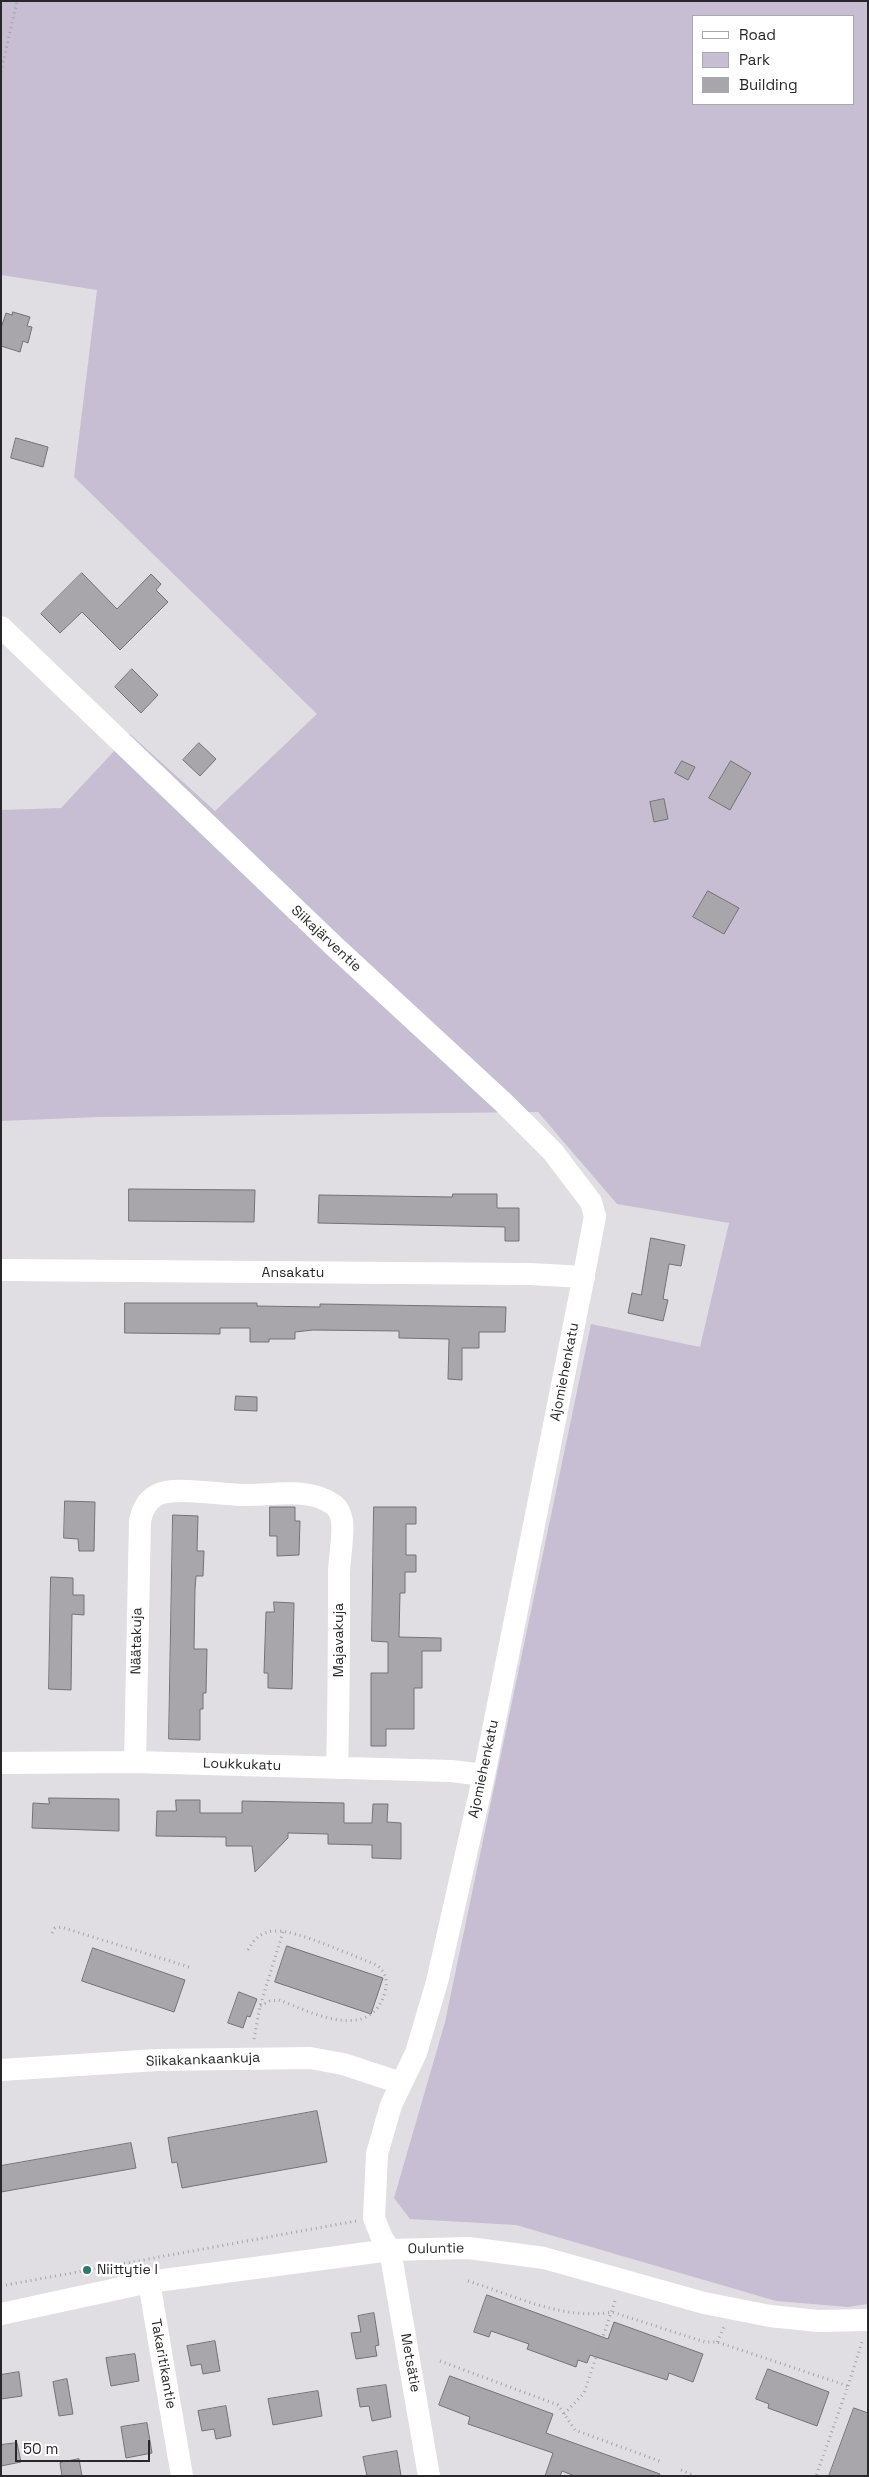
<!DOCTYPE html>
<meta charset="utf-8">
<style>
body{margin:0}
#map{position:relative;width:869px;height:2477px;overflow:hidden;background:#e0dee3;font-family:"Space Grotesk",sans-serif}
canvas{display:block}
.frame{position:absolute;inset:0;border:2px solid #282729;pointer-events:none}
.legend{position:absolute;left:692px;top:15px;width:162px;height:90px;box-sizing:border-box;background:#fff;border:1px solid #a9a9a9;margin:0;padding:6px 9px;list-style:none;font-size:15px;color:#282729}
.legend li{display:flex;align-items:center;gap:10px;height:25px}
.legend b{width:25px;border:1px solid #a9a9a9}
.scale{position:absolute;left:15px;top:2440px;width:135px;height:22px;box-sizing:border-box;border:2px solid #282729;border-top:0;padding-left:6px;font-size:15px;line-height:18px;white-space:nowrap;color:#282729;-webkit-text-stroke:4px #fff;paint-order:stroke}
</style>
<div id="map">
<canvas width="869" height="2477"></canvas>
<div class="frame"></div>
<ul class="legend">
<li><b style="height:6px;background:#fff"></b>Road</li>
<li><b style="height:14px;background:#c7bed3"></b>Park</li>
<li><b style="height:14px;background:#a8a6aa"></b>Building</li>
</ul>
<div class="scale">50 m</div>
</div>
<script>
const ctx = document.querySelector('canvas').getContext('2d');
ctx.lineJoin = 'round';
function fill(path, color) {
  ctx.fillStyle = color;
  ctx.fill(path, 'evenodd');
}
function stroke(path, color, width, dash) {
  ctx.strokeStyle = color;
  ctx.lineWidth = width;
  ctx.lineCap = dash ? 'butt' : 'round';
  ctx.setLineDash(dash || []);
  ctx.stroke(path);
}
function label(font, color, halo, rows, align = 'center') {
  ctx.font = font + ' "Space Grotesk",sans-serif';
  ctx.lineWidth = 5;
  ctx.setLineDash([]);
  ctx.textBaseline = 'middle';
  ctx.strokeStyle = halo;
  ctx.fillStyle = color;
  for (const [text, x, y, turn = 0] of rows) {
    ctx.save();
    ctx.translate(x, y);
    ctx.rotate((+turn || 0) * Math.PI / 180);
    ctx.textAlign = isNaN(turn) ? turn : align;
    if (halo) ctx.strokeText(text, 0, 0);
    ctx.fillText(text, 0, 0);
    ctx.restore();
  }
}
fill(new Path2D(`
 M1,1H868V2304L848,2307L776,2301L516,2225L410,2219L394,2198L445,2022L591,1324L700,1347L729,1223L617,1204L538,1112L99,1117L1,1121V810L61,808L130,734L215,811L317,714L74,477L97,290L1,275ZM693,16H853V104H693Z`), '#c7bed3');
const building = new Path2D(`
 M13,312L30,317L27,326L32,327L28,343L23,341L20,352L1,346V328L6,313L12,315Z
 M16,438L48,447L43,467L11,458Z
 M82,573L117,609L151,574L161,584L156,590L168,602L120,650L82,612L60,633L41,614Z
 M132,669L158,695L141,713L115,687Z
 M199,743L216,759L200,776L183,760Z
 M682,761L695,767L688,780L675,773Z
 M731,761L751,773L730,810L709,798Z
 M664,799L668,819L654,822L650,802Z
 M708,891L739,908L724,934L693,917Z
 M129,1189L255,1190L254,1222L129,1221Z
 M453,1194H497V1208H519V1241H505V1227L318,1223L319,1195L452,1197Z
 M651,1238L685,1245L681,1266L669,1264L663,1299L668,1300L663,1321L628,1313L632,1293L641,1295Z
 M125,1303H257V1306L320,1307V1304L506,1307L505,1332H479V1348H462V1380L448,1379L449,1339L399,1338V1331L313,1330L295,1332V1339H269V1342H250V1328H220V1334L125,1333Z
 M236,1396L257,1397V1411L235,1410Z
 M65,1501L95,1502L94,1551H79L78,1539L64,1538Z
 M270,1507H295V1521H300L299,1555L277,1556V1536H270Z
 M374,1507H416V1524H406V1555H416V1572H405V1593H400L399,1637L441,1638V1651H422V1688H414V1729H386V1746H371V1673H388V1642L372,1641Z
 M173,1515L198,1516L197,1551H204L203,1576H196L195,1589L194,1649H207L206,1693H203V1709H200V1740L169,1739Z
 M51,1577L73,1578V1595H84V1615L72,1614L71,1690L49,1689Z
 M274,1602L294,1603L292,1689L268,1688V1673H264L266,1612H274Z
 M49,1798L119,1799V1831L32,1828L33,1803L49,1804Z
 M176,1800H200V1813H242V1801L344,1803V1823H372L373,1804H388L387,1822L401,1823V1859L372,1858V1845L328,1844V1834L288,1833V1838L255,1872L252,1846H226V1837L156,1836L157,1811H176Z
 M287,1946L383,1978L371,2014L275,1982Z
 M93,1948L185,1980L174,2012L82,1981Z
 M239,1992L257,1999L250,2017L247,2016L243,2028L228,2023Z
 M317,2111L327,2162L182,2188L177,2162L172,2163L168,2138Z
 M131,2143L136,2168L1,2192V2166Z
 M487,2295L608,2339L614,2322L703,2354L693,2382L669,2373L667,2380L590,2355L587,2363L578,2360L576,2367L527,2349L529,2344L491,2331L489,2337L474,2332Z
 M374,2313L379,2345L375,2346L377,2356L356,2359L351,2333L361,2332L358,2316Z
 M215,2341L220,2371L203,2374L201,2364L191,2366L187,2346Z
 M135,2354L139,2381L111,2386L106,2358Z
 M768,2369L829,2392L817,2426L768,2408L769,2404L756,2399Z
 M19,2372L22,2396L1,2399V2375Z
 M450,2376L553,2414L546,2433L660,2474L659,2476H575L562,2471L560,2476H545L553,2453L468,2424L470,2417L439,2405Z
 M67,2379L73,2414L59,2416L53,2382Z
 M386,2385L391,2417L372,2421L369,2406L360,2407L357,2389Z
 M318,2391L322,2416L273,2425L268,2399Z
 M226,2406L231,2436L216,2439L214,2429L202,2431L198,2411Z
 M854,2408L868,2413V2476H829Z
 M147,2423L152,2453L126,2458L121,2427Z
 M17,2443L21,2462L1,2466V2445Z
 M397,2451L401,2476H367L363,2457Z
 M79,2459L82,2476H62L60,2463Z`);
fill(building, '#a8a6aa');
stroke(building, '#747276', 1);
stroke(new Path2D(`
 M1,72L17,1
 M52,1933L55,1928L61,1927L189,1967
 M248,1950C254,1939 262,1931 275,1931C295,1929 355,1957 377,1965C386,1973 388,1980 385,1992C370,2043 313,2013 279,2000L270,2001L260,2006
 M254,2039L260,2006L283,1932
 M468,2281C513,2295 564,2321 612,2312L705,2342H717L848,2386L816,2476
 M1,2286L356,2221
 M717,2342L724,2327
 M440,2361L558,2405L575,2430L662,2462
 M848,2386L863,2339
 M564,2414L584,2393L616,2298
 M681,2470L695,2476`), '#a5a3a7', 3, [1, 4]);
stroke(new Path2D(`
 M1,627L334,946L505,1104L553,1152L591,1202L595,1216L583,1280L484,1775L437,1982L416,2053L391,2105L377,2154L374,2218L382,2238L390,2250L429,2476
 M1,1270L530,1274L584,1277
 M135,1762L140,1521C147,1486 174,1490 203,1492C218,1493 234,1495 249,1495C276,1495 310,1487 334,1505C339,1509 341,1515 342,1521C344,1536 339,1558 339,1574C339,1639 339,1704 337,1768
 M1,1763L135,1762L451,1771L484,1775
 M1,2070L157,2060L310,2058L343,2064L401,2083
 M149,2282L182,2476
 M1,2314L149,2282L390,2250L469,2248L544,2258L704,2303L770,2316L818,2321L868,2320`), '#fff', 22);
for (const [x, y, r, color] of [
 [87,2270,5,"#30766b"]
]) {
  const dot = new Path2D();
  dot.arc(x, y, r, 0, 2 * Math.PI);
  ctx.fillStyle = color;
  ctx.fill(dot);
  stroke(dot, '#fff', 2);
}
label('14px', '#282729', '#fff', [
 ["Siikajärventie",326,939,43],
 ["Ansakatu",293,1273],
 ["Ajomiehenkatu",565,1372,-79],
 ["Majavakuja",339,1640,-90],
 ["Näätakuja",137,1641,-89],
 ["Loukkukatu",242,1765,2],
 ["Ajomiehenkatu",484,1769,-78],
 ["Siikakankaankuja",203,2060,-2],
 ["Ouluntie",436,2249,-1],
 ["Metsätie",410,2363,80],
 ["Takaritikantie",163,2364,80]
]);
label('14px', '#282729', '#fff', [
 ["Niittytie I",97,2270]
], 'left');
</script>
